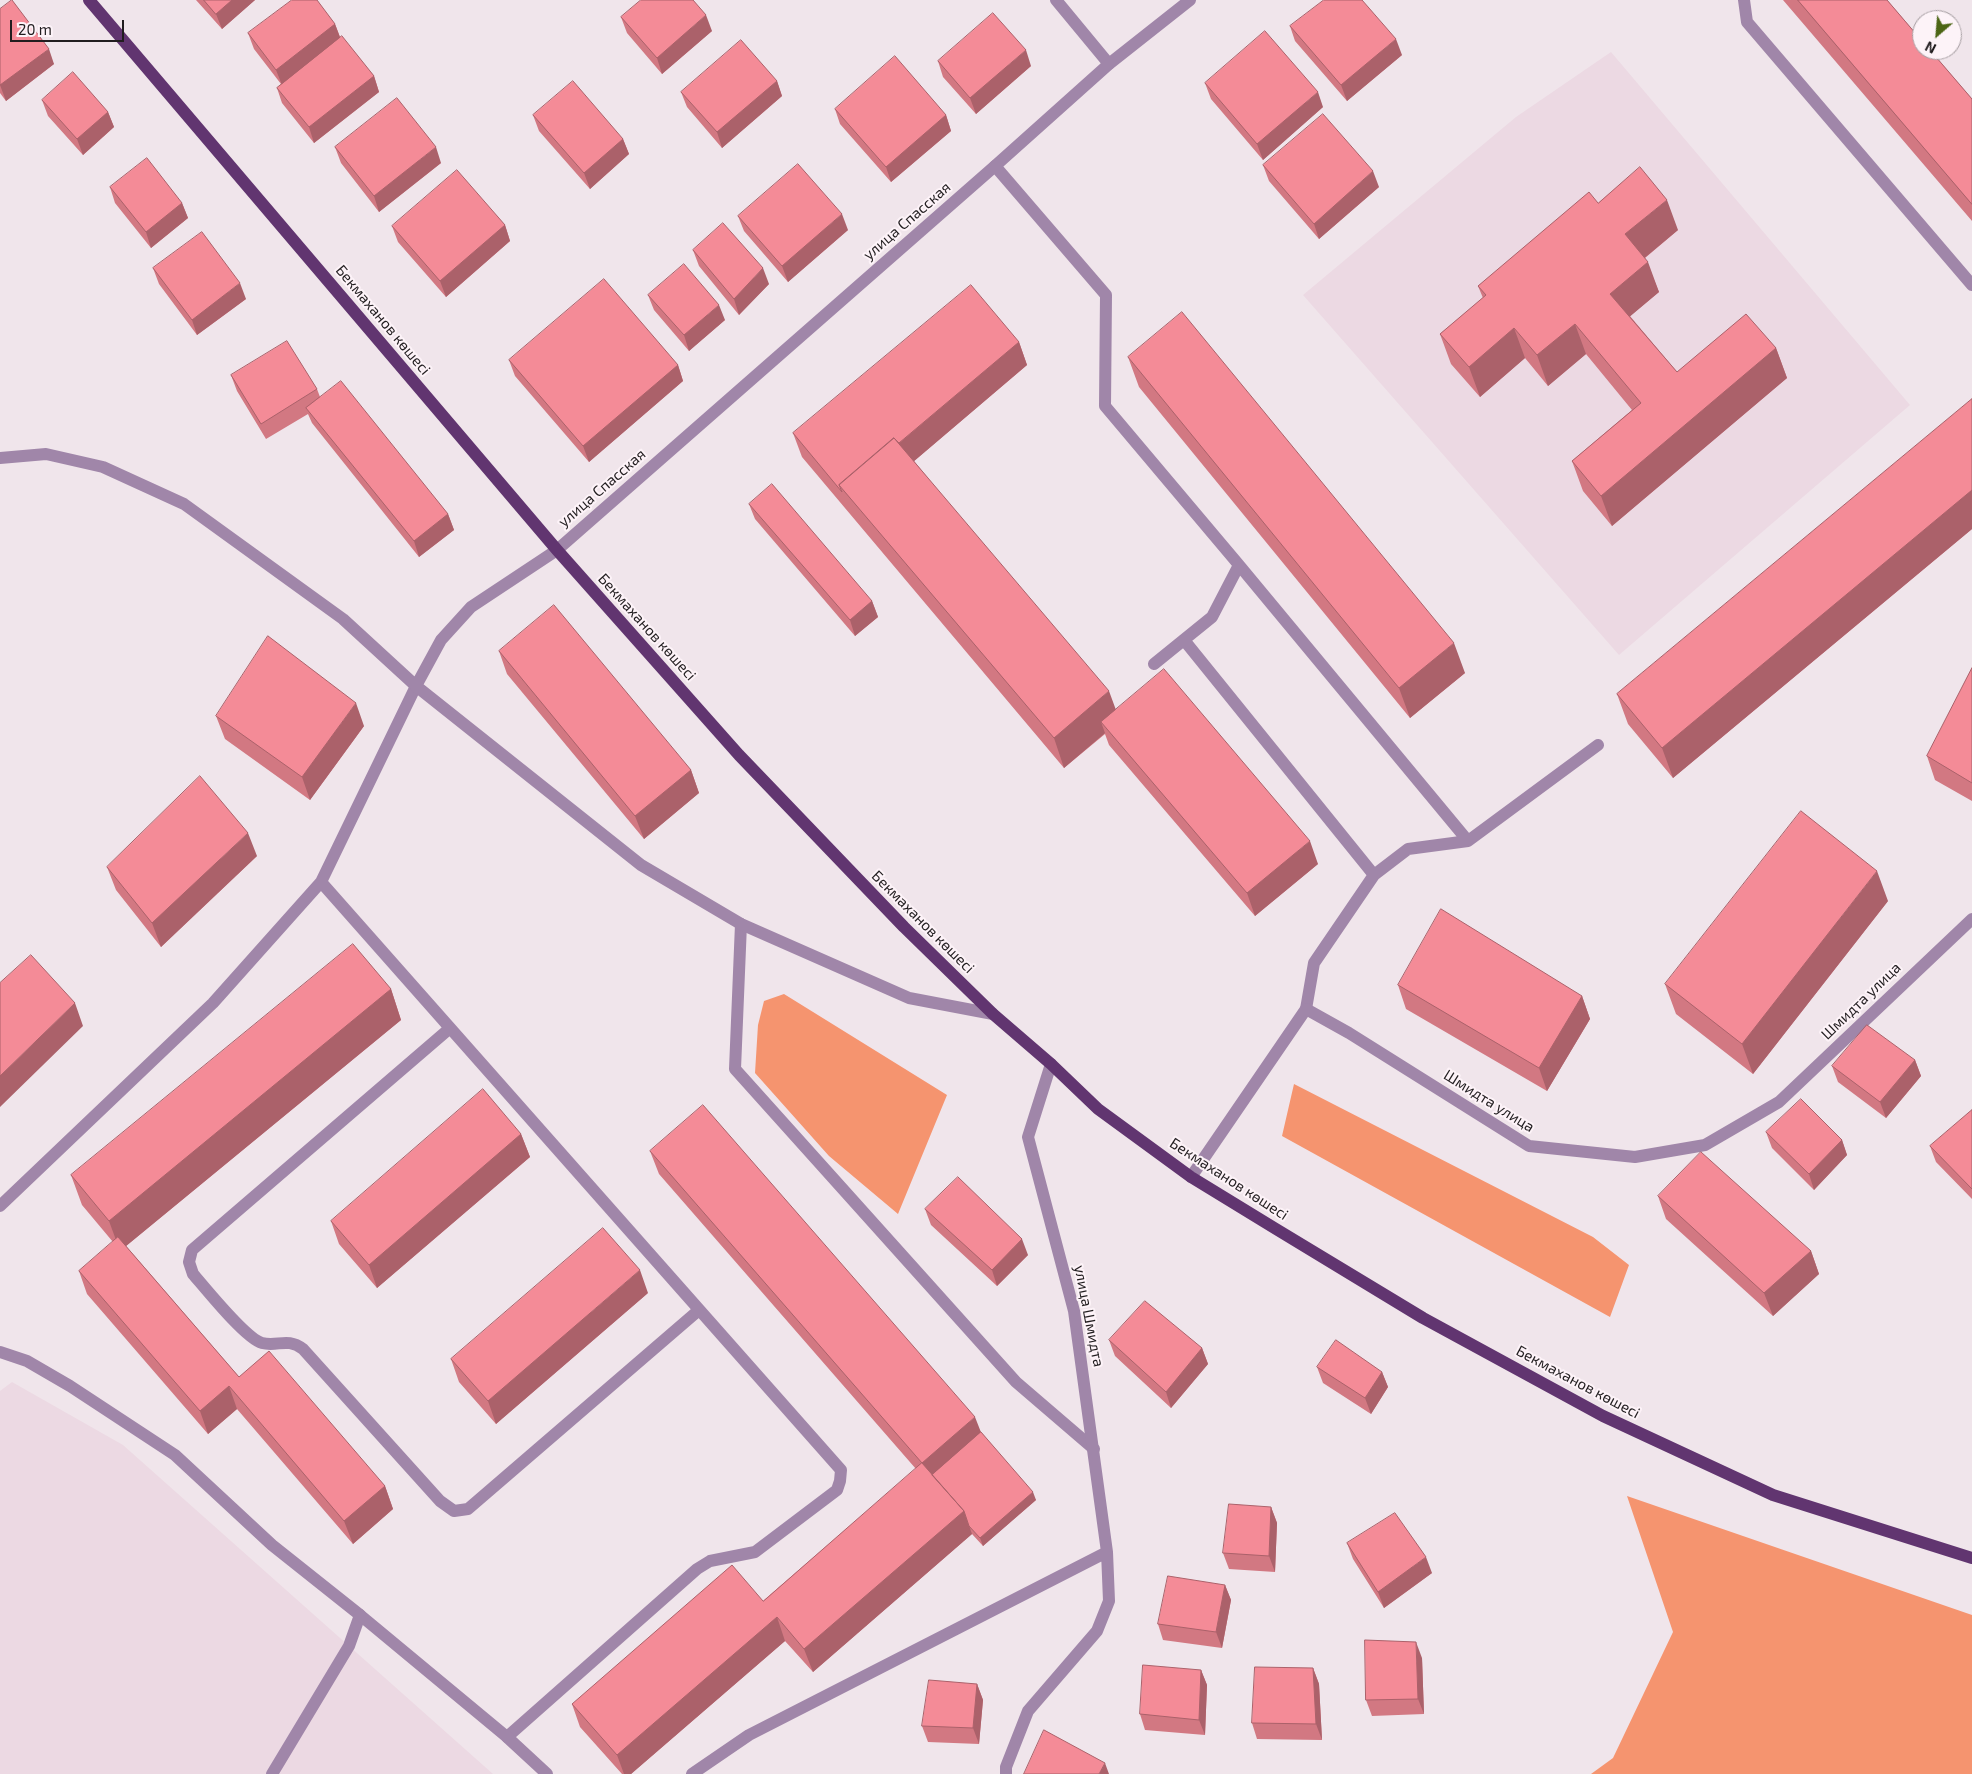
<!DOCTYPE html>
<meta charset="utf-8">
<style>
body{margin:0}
#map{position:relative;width:1972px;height:1774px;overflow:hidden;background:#f0e5eb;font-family:"Exo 2",sans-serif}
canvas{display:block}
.north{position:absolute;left:1912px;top:10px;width:50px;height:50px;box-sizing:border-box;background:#fdf3f8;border:1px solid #a59da1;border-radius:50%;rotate:207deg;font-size:14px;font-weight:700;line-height:20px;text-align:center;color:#211d1f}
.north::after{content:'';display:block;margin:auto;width:18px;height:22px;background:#4c6515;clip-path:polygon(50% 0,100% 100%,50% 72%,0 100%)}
.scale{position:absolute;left:10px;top:20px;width:114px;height:22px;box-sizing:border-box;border:2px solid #211d1f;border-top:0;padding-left:6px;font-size:15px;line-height:18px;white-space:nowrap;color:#211d1f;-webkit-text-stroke:4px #fdf3f8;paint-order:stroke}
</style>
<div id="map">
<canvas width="1972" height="1774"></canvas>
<div class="north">N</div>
<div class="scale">20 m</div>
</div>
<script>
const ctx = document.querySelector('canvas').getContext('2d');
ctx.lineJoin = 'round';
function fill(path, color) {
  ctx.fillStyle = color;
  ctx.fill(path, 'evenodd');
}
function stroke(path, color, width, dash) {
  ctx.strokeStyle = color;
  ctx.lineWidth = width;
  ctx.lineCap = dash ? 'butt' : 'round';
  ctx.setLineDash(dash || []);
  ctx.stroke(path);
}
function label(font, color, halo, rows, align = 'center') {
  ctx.font = font + ' "Exo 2",sans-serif';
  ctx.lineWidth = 4;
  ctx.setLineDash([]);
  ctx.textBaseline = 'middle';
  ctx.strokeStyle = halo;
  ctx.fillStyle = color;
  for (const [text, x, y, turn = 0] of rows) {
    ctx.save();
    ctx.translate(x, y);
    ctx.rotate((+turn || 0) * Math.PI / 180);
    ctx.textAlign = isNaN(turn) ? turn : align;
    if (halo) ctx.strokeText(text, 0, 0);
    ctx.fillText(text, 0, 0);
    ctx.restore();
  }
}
fill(new Path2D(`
 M1611,52L1910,405L1619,655L1303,295L1516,117Z
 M12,1382L123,1445L493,1774H0V1391Z`), '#ecd9e3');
fill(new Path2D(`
 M784,994L947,1095L898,1214L829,1156L755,1073L758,1025L764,1001Z
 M1294,1084L1593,1237L1629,1265L1610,1317L1282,1136Z
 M1627,1496L1972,1615V1774H1591L1613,1758L1673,1632Z`), '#f5946f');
stroke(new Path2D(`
 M1744,0L1747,22L1972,285
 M995,166L1106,295L1105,406L1239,565L1468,841
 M1184,640L1374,875
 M1154,664L1212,617L1239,565
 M321,882L841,1470L840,1481L837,1490L755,1552L710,1561L697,1569L507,1737
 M741,924L735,1069L1016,1382L1094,1449
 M1306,1009L1314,963L1374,875L1408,849L1468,841L1598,745
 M449,1029L192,1250L189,1262L193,1274C206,1289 246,1339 262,1343C278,1347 287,1337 303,1349L440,1501L454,1511L468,1509L699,1310
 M0,1206L213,1003L321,882L416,686
 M0,1352L27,1361L70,1386L175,1455L272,1545L360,1615L349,1646L272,1774`), '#a086a9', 12);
stroke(new Path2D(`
 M1056,0L1109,64
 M0,458L46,454L103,467L184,504L343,619L416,686L441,640L471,607L557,550
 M416,686L641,865L741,924L909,998L993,1014
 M1191,1177L1306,1009L1349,1033L1529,1146L1635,1157L1705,1145L1779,1102L1972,919
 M360,1615L507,1737L547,1774
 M692,1774L749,1735L1107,1552
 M1006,1774V1767L1028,1711L1097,1631L1109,1601L1107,1552L1074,1311L1028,1137L1051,1064`), '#a086a9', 12);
stroke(new Path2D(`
 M557,550L995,166L1109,64L1190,0`), '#a086a9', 12);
stroke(new Path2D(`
 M89,0L557,550L739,755L904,927L993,1014L1051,1064L1098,1109L1191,1177L1276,1229L1423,1318L1603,1416L1773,1495L1972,1558`), '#613570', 12);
fill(new Path2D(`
 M196,0H255L222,29Z
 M1783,0H1887L1972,99V221Z
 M0,9L54,64L6,101L0,93Z
 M621,17L712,31L662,74L627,33Z
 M335,24L340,37L374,76L379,92L314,143L282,103L277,88L281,84L254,49L248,33Z
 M1290,26L1402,55L1347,101L1295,41Z
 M938,61L1031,66L976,114L943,77Z
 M777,81L782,96L722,148L687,107L681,92Z
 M1205,83L1323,107L1263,160L1211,99Z
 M42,100L108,112L114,127L83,155L48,116Z
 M835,109L946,115L951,131L891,182L840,124Z
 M533,115L623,139L629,154L590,189L539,131Z
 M335,147L441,163L379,212L341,163Z
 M1263,165L1379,187L1319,239L1269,181Z
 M110,187L182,203L188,218L151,248L115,203Z
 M1598,203L1678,230L1645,258L1659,292L1630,316L1677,372L1776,348L1787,378L1612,526L1583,491L1572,461L1632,410L1586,354L1548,386L1525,358L1480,397L1451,364L1440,334L1483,298L1478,286Z
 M738,216L848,230L788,282L744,231Z
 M505,225L510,241L446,297L398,242L392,226Z
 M693,250L769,284L739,315L699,266Z
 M153,268L246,299L197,335L159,284Z
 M648,295L725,320L689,351L654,310Z
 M1019,342L1027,365L914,461L1115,710L1318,864L1255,916L1109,745L1105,734L1064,768L802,457L793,433Z
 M1128,357L1465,673L1410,718L1139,387Z
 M509,360L678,365L683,381L589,462L515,376Z
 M231,375L317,389L320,397L448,514L454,530L419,557L312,423L308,414L266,439L237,391Z
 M1972,399V529L1673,778L1628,724L1617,694Z
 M749,504L872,601L878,617L855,636L755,519Z
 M499,651L691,770L699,793L644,839L507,674Z
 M1972,668V801L1935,780L1927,756Z
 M216,716L364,726L310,800L225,739Z
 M257,856L161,947L116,890L107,867Z
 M1888,901L1753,1074L1676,1014L1665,984Z
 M1398,985L1582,996L1590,1019L1547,1091L1406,1009Z
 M391,989L401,1020L126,1246L239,1377L385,1486L393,1509L353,1544L237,1409L208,1434L87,1294L79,1271L113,1242L82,1205L71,1175Z
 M1915,1060L1921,1076L1886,1118L1838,1082L1832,1066Z
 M1972,1110V1199L1936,1162L1930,1146Z
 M1766,1132L1842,1140L1847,1155L1814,1190L1772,1148Z
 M521,1134L530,1157L377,1288L339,1244L331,1221Z
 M650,1151L981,1432L1036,1500L983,1546L972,1534L813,1672L785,1641L631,1774H622L580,1727L572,1704L763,1601L916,1469L659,1174Z
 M1658,1196L1811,1251L1819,1274L1773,1316L1666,1219Z
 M925,1209L1028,1255L997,1286L931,1225Z
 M648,1293L496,1424L459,1382L451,1359Z
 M1109,1340L1202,1348L1208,1364L1171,1408L1115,1356Z
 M1317,1367L1382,1372L1388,1387L1371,1414L1323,1383Z
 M1271,1507L1277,1523L1275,1572L1229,1569L1223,1553Z
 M1347,1543L1432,1573L1384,1608L1353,1559Z
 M1225,1585L1231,1600L1222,1648L1163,1640L1158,1624Z
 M1422,1658L1424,1714L1372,1716L1366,1700Z
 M1313,1668L1319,1684L1322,1740L1257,1739L1252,1723Z
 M1201,1670L1207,1685L1205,1735L1145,1730L1140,1714Z
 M977,1684L983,1700L979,1744L928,1742L922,1726Z`), '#d27882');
fill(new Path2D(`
 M232,0H255L222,29L216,14Z
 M706,15L712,31L662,74L657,58Z
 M335,24L341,40L282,85L276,70Z
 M1396,39L1402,55L1347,101L1341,85Z
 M49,49L54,64L6,101L0,85Z
 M1026,50L1031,66L976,114L970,98Z
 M374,76L379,92L314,143L309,127Z
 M777,81L782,96L722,148L717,132Z
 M1318,92L1323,107L1263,160L1257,144Z
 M108,112L114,127L83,155L77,139Z
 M946,115L951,131L891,182L886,167Z
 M623,139L629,154L590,189L584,173Z
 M436,147L441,163L379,212L374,196Z
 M1373,171L1379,187L1319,239L1314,224Z
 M1667,200L1678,230L1636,265L1625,234Z
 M182,203L188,218L151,248L146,232Z
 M842,214L848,230L788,282L782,266Z
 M505,225L510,241L446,297L440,281Z
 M1648,262L1659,292L1621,324L1610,294Z
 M763,268L769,284L739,315L734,299Z
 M240,283L246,299L197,335L192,320Z
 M719,305L725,320L689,351L684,335Z
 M1575,324L1586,354L1548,386L1537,355Z
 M1514,328L1525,358L1480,397L1469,367Z
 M1019,342L1027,365L859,508L844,490Z
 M1776,348L1787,378L1612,526L1601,496Z
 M678,365L683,381L589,462L583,446Z
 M1972,490V529L1673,778L1662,748Z
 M448,514L454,530L419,557L414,541Z
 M872,601L878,617L855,636L850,620Z
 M1454,643L1465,673L1410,718L1399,688Z
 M1109,691L1120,721L1101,722L1105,733L1064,768L1054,738Z
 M356,703L364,726L310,800L302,777Z
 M691,770L699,793L644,839L635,816Z
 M248,833L257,856L161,947L152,923Z
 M1310,841L1318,864L1255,916L1247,893Z
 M1877,871L1888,901L1753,1074L1742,1044Z
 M391,989L401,1020L120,1251L109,1221Z
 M1582,996L1590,1019L1547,1091L1539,1068Z
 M75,1003L83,1026L0,1107V1076Z
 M1915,1060L1921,1076L1886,1118L1880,1102Z
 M521,1134L530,1157L377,1288L369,1265Z
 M1842,1140L1847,1155L1814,1190L1809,1174Z
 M1022,1239L1028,1255L997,1286L992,1270Z
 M1811,1251L1819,1274L1773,1316L1764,1293Z
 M640,1270L648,1293L496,1424L488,1401Z
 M1202,1348L1208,1364L1171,1408L1166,1392Z
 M1382,1372L1388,1387L1371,1414L1365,1398Z
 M229,1386L237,1409L208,1434L200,1411Z
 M975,1417L984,1440L933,1484L922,1463Z
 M385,1486L393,1509L353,1544L344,1521Z
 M1033,1492L1036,1500L983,1546L980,1538Z
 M1271,1507L1277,1523L1275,1572L1269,1556Z
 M964,1511L972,1534L813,1672L804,1649Z
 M1426,1557L1432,1573L1384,1608L1378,1592Z
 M1225,1585L1231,1600L1222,1648L1216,1632Z
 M777,1617L785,1641L631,1774H624L617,1755Z
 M1416,1642L1422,1658L1424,1714L1418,1699Z
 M1313,1668L1319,1684L1322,1740L1316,1724Z
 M1201,1670L1207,1685L1205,1735L1199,1720Z
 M977,1684L983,1700L979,1744L973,1728Z
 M1105,1763L1109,1774H1099Z`), '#ab616a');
const building = new Path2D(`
 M12,0L49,49L0,85V9Z
 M204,0H232L216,14Z
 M292,0H317L335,24L276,70L248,33Z
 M641,0H693L706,15L657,58L621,17Z
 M1324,0H1362L1396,39L1341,85L1290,26Z
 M1798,0H1887L1922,41V50H1930L1972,99V204Z
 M993,13L1026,50L970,98L938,61Z
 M1265,31L1318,92L1257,144L1205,83Z
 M342,36L374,76L309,127L277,88Z
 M741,40L777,81L717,132L681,92Z
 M895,56L946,115L886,167L835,109Z
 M73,72L108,112L77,139L42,100Z
 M573,81L623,139L584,173L533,115Z
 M397,98L436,147L374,196L335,147Z
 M1323,114L1373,171L1314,224L1263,165Z
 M147,158L182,203L146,232L110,187Z
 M798,164L842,214L782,266L738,216Z
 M1640,167L1667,200L1625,234L1648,262L1610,294L1677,372L1746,314L1776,348L1601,496L1572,461L1641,403L1575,324L1537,355L1514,328L1469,367L1440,334L1486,295L1478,286L1589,192L1598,203Z
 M457,170L505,225L440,281L392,226Z
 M723,223L763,268L734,299L693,250Z
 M202,232L240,283L192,320L153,268Z
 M684,264L719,305L684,335L648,295Z
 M604,279L678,365L583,446L509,360Z
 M971,285L1019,342L899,443L894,438L839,485L842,492L793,433Z
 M1182,312L1454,643L1399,688L1128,357Z
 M287,341L317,389L261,424L231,375Z
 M341,381L448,514L414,541L306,408Z
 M1972,399V490L1662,748L1617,694Z
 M894,438L1109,691L1054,738L839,485Z
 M772,484L872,601L850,620L749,504Z
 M554,605L691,770L635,816L499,651Z
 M268,636L356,703L302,777L216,716Z
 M1972,668V783L1927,756Z
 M1164,669L1310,841L1247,893L1101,722Z
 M200,776L248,833L152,923L107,867Z
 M1801,811L1877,871L1742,1044L1665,984Z
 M1441,909L1582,996L1539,1068L1398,985Z
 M353,944L391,989L109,1221L71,1175Z
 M31,955L75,1003L0,1076V983Z
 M1867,1025L1915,1060L1880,1102L1832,1066Z
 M483,1089L521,1134L369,1265L331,1221Z
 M1801,1099L1842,1140L1809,1174L1766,1132Z
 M703,1105L975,1417L922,1463L650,1151Z
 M1972,1110V1189L1930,1146Z
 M1701,1152L1811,1251L1764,1293L1658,1196Z
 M958,1177L1022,1239L992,1270L925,1209Z
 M603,1228L640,1270L488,1401L451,1359Z
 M118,1237L239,1377L269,1351L385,1486L344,1521L229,1386L200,1411L79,1271Z
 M1145,1301L1202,1348L1166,1392L1109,1340Z
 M1336,1340L1382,1372L1365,1398L1317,1367Z
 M981,1432L1033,1492L980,1538L969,1526L964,1511L932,1475Z
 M922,1463L964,1511L804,1649L777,1617L617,1755L572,1704L732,1565L763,1601Z
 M1229,1504L1271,1507L1269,1556L1223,1553Z
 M1395,1513L1426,1557L1378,1592L1347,1543Z
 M1168,1576L1225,1585L1216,1632L1158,1624Z
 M1365,1640L1416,1642L1418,1699L1366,1700Z
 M1143,1665L1201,1670L1199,1720L1140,1714Z
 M1255,1667L1313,1668L1316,1724L1252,1723Z
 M929,1680L977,1684L973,1728L922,1726Z
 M1044,1730L1105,1763L1099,1774H1024Z`);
fill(building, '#f48b97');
stroke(building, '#ab616a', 1);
label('15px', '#211d1f', '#fdf3f8', [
 ["улица Спасская",907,221,-41],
 ["Бекмаханов көшесі",383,320,50],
 ["улица Спасская",602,488,-41],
 ["Бекмаханов көшесі",647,627,48],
 ["Бекмаханов көшесі",923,922,45],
 ["Шмидта улица",1861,1001,-44],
 ["Шмидта улица",1489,1101,32],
 ["Бекмаханов көшесі",1229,1179,33],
 ["улица Шмидта",1089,1316,79],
 ["Бекмаханов көшесі",1578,1382,28]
]);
</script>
